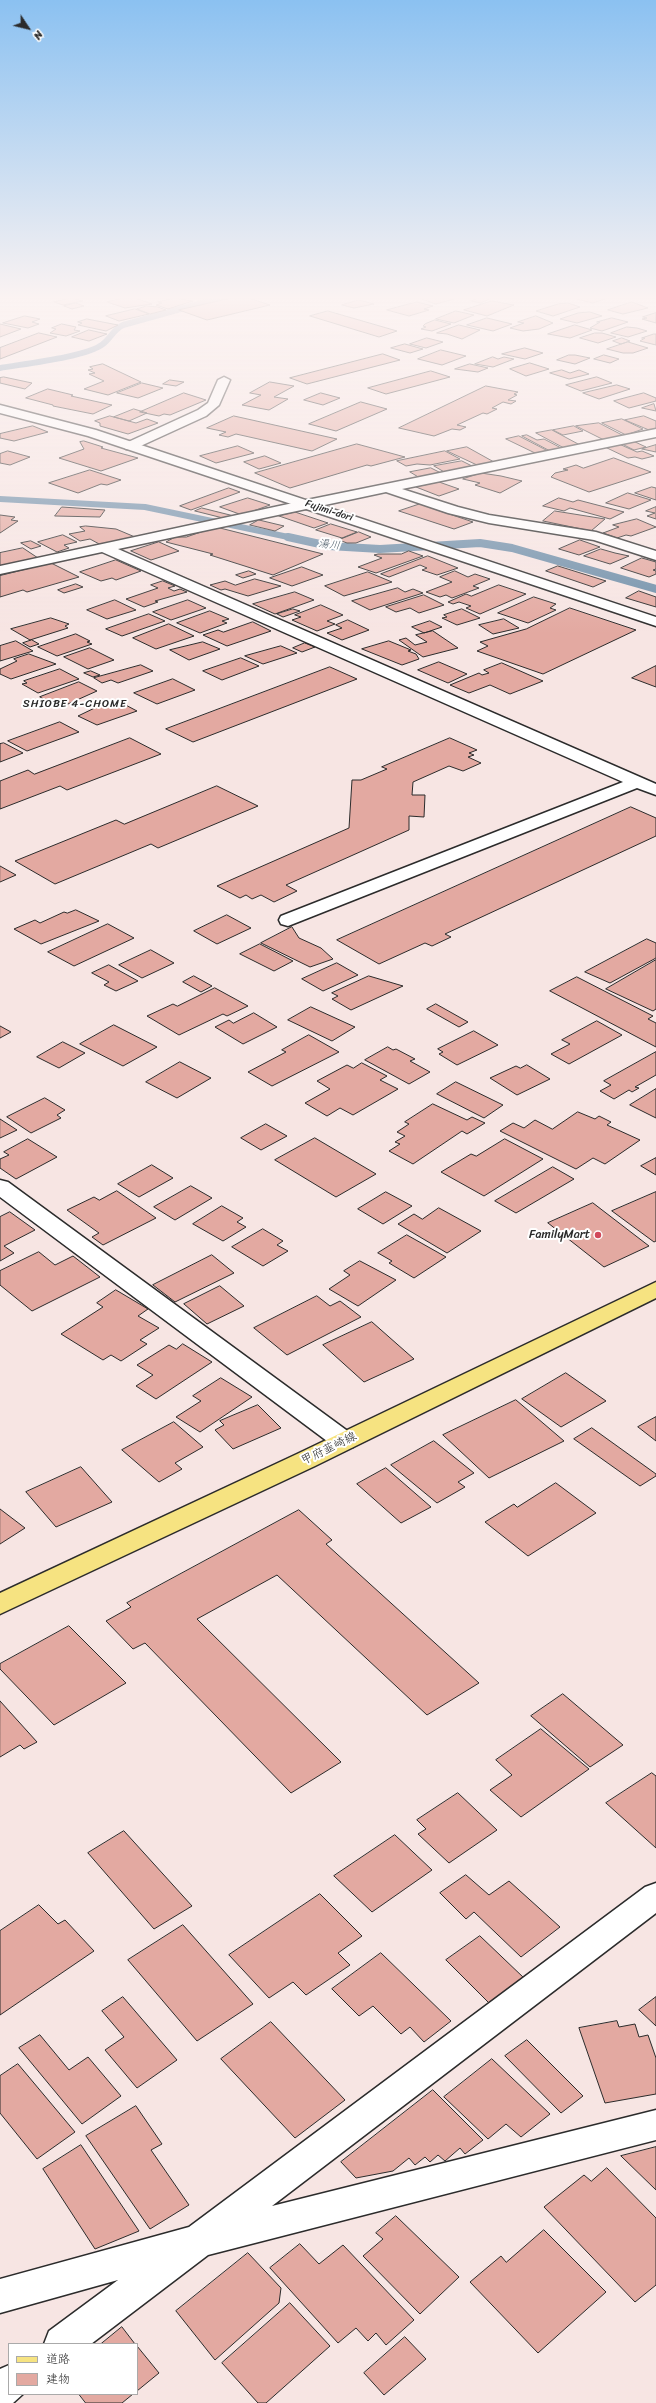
<!DOCTYPE html>
<meta charset="utf-8">
<style>
body{margin:0}
#map{position:relative;width:656px;height:2403px;overflow:hidden;background:#f7e5e3;font-family:Sriracha,"Klee One",sans-serif}
canvas{display:block}
.legend{position:absolute;left:8px;top:2343px;width:130px;height:52px;box-sizing:border-box;background:#fff;border:1px solid #aaa;margin:0;padding:5px 7px;list-style:none;font-size:12px;color:#2b2b2b}
.legend li{display:flex;align-items:center;gap:8px;height:20px}
.legend b{width:20px;border:1px solid #aaa}
.north{position:absolute;left:8px;top:8px;width:40px;height:40px;-webkit-text-stroke:3px #fff;paint-order:stroke;rotate:125deg;font-size:11px;font-weight:700;line-height:16px;text-align:center;color:#2b2b2b}
.north::after{content:'';display:block;margin:auto;width:14px;height:18px;background:#2b2b2b;clip-path:polygon(50% 0,100% 100%,50% 72%,0 100%)}
</style>
<div id="map">
<canvas width="656" height="2403"></canvas>
<ul class="legend">
<li><b style="height:5px;background:#f6e381"></b>道路</li>
<li><b style="height:11px;background:#e3a9a1"></b>建物</li>
</ul>
<div class="north">N</div>
</div>
<script>
const ctx = document.querySelector('canvas').getContext('2d');
ctx.lineJoin = 'round';
function stroke(path, color, width, dash) {
  ctx.strokeStyle = color;
  ctx.lineWidth = width;
  ctx.lineCap = dash ? 'butt' : 'round';
  ctx.setLineDash(dash || []);
  ctx.stroke(path);
}
function fill(path, color) {
  ctx.fillStyle = color;
  ctx.fill(path, 'evenodd');
}
function label(font, color, halo, rows, align = 'center') {
  ctx.font = font + ' Sriracha,"Klee One",sans-serif';
  ctx.lineWidth = 4;
  ctx.setLineDash([]);
  ctx.textBaseline = 'middle';
  ctx.strokeStyle = halo;
  ctx.fillStyle = color;
  for (const [text, x, y, turn = 0] of rows) {
    ctx.save();
    ctx.translate(x, y);
    ctx.rotate((+turn || 0) * Math.PI / 180);
    ctx.textAlign = isNaN(turn) ? turn : align;
    if (halo) ctx.strokeText(text, 0, 0);
    ctx.fillText(text, 0, 0);
    ctx.restore();
  }
}
stroke(new Path2D(`
 M0,368C22,364 87,357 103,344C111,338 113,330 123,325L220,298
 M0,499L145,507L293,538`), '#7190aa', 6);
stroke(new Path2D(`
 M288,537L329,546L380,549L480,543L512,548L656,589`), '#7190aa', 8);
const building = new Path2D(`
 M71,298L83,301L63,305L54,302Z
 M123,298H135L152,304L125,308L107,302Z
 M174,298L193,301L168,309L156,305L162,303L158,302Z
 M232,298H249L270,305L207,320L179,310Z
 M419,298H458L436,304Z
 M479,298H482L489,299L481,303L471,301Z
 M573,298H608L593,303Z
 M359,300L374,304L354,308L342,305Z
 M492,301L514,305L487,316L464,310Z
 M417,302L433,306L424,309L429,310L409,316L387,310Z
 M632,302L648,308L623,314L608,310Z
 M76,303L84,306L72,309L64,306Z
 M568,303L580,307L553,316L536,311L558,304Z
 M147,306L158,307L166,310L150,314L137,309Z
 M135,309L149,314L119,321L106,316Z
 M328,311L397,331L379,337L310,316Z
 M456,311L474,315L454,323L436,319Z
 M590,312L602,316L577,323L560,319L578,313Z
 M656,313V323L642,319L647,318L643,317Z
 M25,316L40,319L32,322L39,324L28,328L3,323Z
 M536,316L553,323L539,329L523,331L510,328L524,323L518,322Z
 M487,318L512,324L493,331L467,325Z
 M612,318L628,322L602,331L590,328L600,322H597Z
 M87,319L118,325L106,331L78,325L82,323L78,322Z
 M435,320L451,324L432,331L421,329L426,327L423,326L425,324Z
 M0,324L21,329L0,337Z
 M62,324L76,327L74,330L80,331L66,336L50,333L56,329L52,328Z
 M459,325L480,330L462,339L447,334L437,333Z
 M575,325L592,330L570,338L548,334Z
 M627,327L637,328L647,331L628,337L611,333Z
 M89,330L107,334L89,341L72,337Z
 M39,333L57,337L0,359V348Z
 M595,333H602L616,337L598,343L580,338Z
 M654,334H656V345L640,341L645,338H642Z
 M427,338L443,342L426,348L410,344Z
 M622,338L630,341L621,344L613,341Z
 M628,342L648,348L633,353H623L607,349Z
 M405,344L423,349L410,353L391,348Z
 M525,348L543,353L525,359L502,354Z
 M441,350L466,356L442,365L418,359Z
 M383,354L400,360L307,384L290,378Z
 M569,355H575L590,358L575,364L557,360Z
 M604,355L619,359L610,363L594,359Z
 M493,357L498,359L504,357L514,359L493,367L475,364Z
 M530,363L549,369L526,376L510,369Z
 M103,364L141,382L108,395L84,389L104,381L89,374L95,373L88,370L93,369L90,367Z
 M470,364L488,368L478,372L455,369Z
 M562,370L570,373L579,370L589,374L569,379L550,373Z
 M431,371L450,377L386,394L368,388Z
 M4,377L32,383L25,389L0,383V378Z
 M597,377L612,383L581,391L566,385Z
 M170,380L184,382L176,386L163,384Z
 M270,382L294,386L274,397L288,399L269,410L242,405L261,395L250,393Z
 M142,383L163,388L138,398L117,393Z
 M617,385L630,389L599,399L583,393Z
 M486,386L518,392L514,394L517,395L508,400L516,401L511,404L503,402L492,408L497,409L487,414L483,413L457,425L466,427L460,430L452,429L434,436L399,428Z
 M48,389L73,395L71,396L112,405L93,414L53,406V405L26,398Z
 M184,393L206,400L170,415L164,414L159,416L140,412Z
 M321,393L340,398L323,405L304,400Z
 M644,393L656,398V401L629,408L614,401Z
 M361,402L387,409L336,431L309,424Z
 M654,404L656,411L642,408Z
 M134,409L147,413L129,421L114,417Z
 M110,416L136,423L147,419L158,423L128,434L100,426V423L95,421Z
 M234,416L337,439L312,451L236,434L228,437L219,435L226,432L207,428Z
 M644,416L656,421V429L649,430L625,420Z
 M622,419L643,429L626,435L602,423Z
 M599,423L624,436L604,440L576,426Z
 M33,426L48,432L14,441L0,438V434Z
 M574,426L583,431L563,435L553,430Z
 M552,430L580,445L564,448L536,433Z
 M527,435L537,440L544,439L563,449L550,451L522,436Z
 M519,436L548,451L535,453L506,439Z
 M84,441L103,447L101,448L138,458L101,471L59,458L84,449L80,442Z
 M633,441L646,447L634,450L622,444Z
 M357,444L405,457L371,466L367,465L290,488L255,473Z
 M619,444L637,452L642,451L654,456L642,459L635,457L628,458L605,447Z
 M656,445V452L642,449Z
 M238,446L254,453L216,463L200,456Z
 M467,447L494,462L477,465L447,451Z
 M8,451L30,457L10,465L0,463V454Z
 M445,451L460,459L430,465L417,464L406,466L397,461Z
 M265,456L281,463L259,469L244,462Z
 M614,458L651,472L589,492L551,477L555,473L568,470L563,469L576,465L583,468Z
 M462,461L474,467L446,473L434,466Z
 M431,468L441,473L420,478L410,472Z
 M90,470L121,480L107,485L101,484L78,493L49,483Z
 M481,473L501,476L522,481L500,493L475,485L480,483L463,479Z
 M439,482L459,489L439,496L416,487Z
 M652,487L656,488V500L635,493Z
 M229,488L240,492L191,510L180,506Z
 M628,493L651,500L629,509L606,503Z
 M248,498L270,505L242,515L220,507Z
 M559,498L573,502L578,500L624,512L610,519L570,508L564,511L543,506Z
 M420,504L473,522L454,529L399,511Z
 M62,507L105,510L100,517L55,516Z
 M656,507V519L647,516L655,513L646,511Z
 M202,508L234,516L223,518L195,511Z
 M555,511L605,519L591,531L543,521Z
 M295,512L328,523L314,528L279,516Z
 M0,515L15,517L11,520L18,521L0,533Z
 M637,519L656,527L631,536L626,535L617,538L603,533L619,527L613,525Z
 M259,520L284,526L275,531L250,525Z
 M331,524L357,532L342,538L316,530Z
 M86,526L116,529L135,537L101,545L90,539L80,541L69,534L85,531L80,527Z
 M216,527L323,554L273,575L210,555L213,554L166,542L175,537H186Z
 M359,532L371,537L356,543H347L339,540Z
 M63,535L77,542L64,545L69,548L57,552L38,542Z
 M580,540L600,547L579,555L559,549Z
 M31,541L41,546L31,549L21,543Z
 M159,542L179,551L151,560L131,551Z
 M23,548L38,558L0,567V553Z
 M601,549L615,553L629,556L610,564L584,556Z
 M409,551L423,556L376,573L358,567L382,558L374,555L378,554H401Z
 M428,556L458,568L437,575L422,570L427,568L420,565L389,577L381,574Z
 M642,558L656,562V569L653,570L656,571V574L649,577L621,568Z
 M116,560L141,571L116,580L112,578L101,581L80,572Z
 M51,563L79,577L27,592L23,590L0,597V576Z
 M558,566L606,581L593,587L546,571Z
 M302,567L323,575L292,586L270,578Z
 M249,571L256,574L243,578L236,575Z
 M455,571L468,577L475,574L490,579L473,586L479,588L452,598L446,595L440,597L426,592L452,582L440,577Z
 M368,572L392,582L344,596L325,586Z
 M255,579L281,586L248,596L225,589L221,590L210,585L225,581L235,585Z
 M163,581L175,586L168,588L174,591L180,589L187,592L155,601L158,602L144,607L126,599L158,588L151,585Z
 M76,584L83,587L64,593L58,590Z
 M499,585L526,594L480,614L466,608L471,606L459,602L453,604L448,602L466,594L471,596Z
 M398,588L405,592L413,589L423,593L370,610L352,601Z
 M639,591L656,597V607L626,598Z
 M295,592L314,600L275,614L253,604Z
 M424,595L444,605L419,613L410,608L396,612L386,607Z
 M534,597L556,604L550,608L556,610L528,623L498,613Z
 M115,600L136,610L107,619L87,610Z
 M188,600L206,608L171,620L153,612Z
 M321,605L343,615L327,621L335,624L317,631L292,620L301,617L295,615Z
 M570,608L636,630L543,674L477,651L488,646L480,642L526,629Z
 M293,609L300,611L283,617L277,614Z
 M462,609L480,618L457,625L442,618L447,617L444,615Z
 M210,611L229,619L222,621L227,623L200,633L177,623Z
 M149,614L165,621L122,636L106,629Z
 M51,618L69,624L65,626L68,628L30,640L11,629Z
 M504,619L519,628L493,634L479,625Z
 M348,620L369,630L342,640L327,633L342,628L336,625Z
 M430,621L442,627L424,633L412,627Z
 M253,622L271,631L227,646L203,635L218,630L223,632Z
 M169,624L194,636L156,649L133,638Z
 M433,631L458,648L423,657L399,640L406,638L415,645L427,642L416,635Z
 M76,634L90,641L87,642L92,644L57,656L38,647Z
 M32,640L39,644L30,647L23,643Z
 M16,641L33,651L0,661V646Z
 M389,641L411,650L408,651L416,654L419,659L402,665L362,649Z
 M203,642L220,649L189,660L170,650Z
 M305,643L315,647L302,652L293,648Z
 M281,646L297,653L263,664L245,656Z
 M90,648L114,660L88,669L64,657Z
 M29,654L56,664L11,679L0,674V669L17,661L14,659Z
 M241,658L259,666L222,680L203,671Z
 M439,662L467,674L448,683L418,670Z
 M502,663L543,681L510,694L490,685L469,693L450,685L479,673L482,675L489,673L484,670Z
 M141,665L153,671L118,683L111,680L102,683L94,678Z
 M656,666V687L632,678Z
 M330,667L357,679L193,742L166,729Z
 M60,669L79,679L38,693L22,684L27,683L24,681Z
 M91,671L100,675L93,677L84,673Z
 M173,679L195,690L157,704L134,693Z
 M79,682L97,691L68,704L64,702L56,706L40,697Z
 M118,701L137,711L97,725L78,716L103,704L106,706Z
 M60,722L79,732L27,751L8,741Z
 M130,738L161,754L67,790L60,786L0,809V781L28,770L34,774Z
 M450,738L477,750L469,753L474,755L468,757L481,763L463,771L449,766L413,782L412,795H425L424,817L409,816V830L286,885L297,891L274,902L261,895L252,899L246,895L240,898L217,886L349,828L352,780H361L387,769L382,767Z
 M4,743L23,753L0,762V744Z
 M217,786L258,806L158,848L151,844L55,884L15,861L116,820L124,824Z
 M631,807L656,818V836L445,934L451,937L432,946L425,943L379,964L337,940Z
 M0,866L16,875L0,882Z
 M76,910L99,921L41,944L14,929L35,920L40,923L64,912L67,913Z
 M227,915L251,928L217,944L194,931Z
 M108,924L134,938L74,966L48,952Z
 M292,927L299,938L321,948L333,959L310,967L261,943Z
 M647,939L656,943V958L610,983L585,972Z
 M260,944L293,961L274,971L240,954Z
 M151,950L174,963L142,978L119,965Z
 M656,960V1009L653,1011L606,989Z
 M337,963L358,975L323,991L302,979Z
 M109,965L138,981L116,991L104,985L109,982L92,973Z
 M194,976L212,986L201,992L183,982Z
 M369,976L403,986L351,1010L332,999L338,996L332,993Z
 M577,977L653,1016L648,1019L656,1023V1047L550,991Z
 M215,988L248,1006L227,1016L223,1014L179,1035L147,1016L173,1004L177,1006Z
 M436,1004L468,1022L459,1027L427,1009Z
 M311,1007L355,1027L332,1041L288,1020Z
 M254,1013L277,1027L243,1044L215,1027L229,1020L233,1023Z
 M597,1021L622,1035L569,1064L551,1054L570,1044L562,1040Z
 M114,1025L157,1047L123,1066L80,1044Z
 M0,1026L11,1032L0,1038Z
 M474,1031L498,1045L457,1065L439,1054L443,1052L438,1049Z
 M309,1035L339,1052L272,1086L248,1072L286,1052L282,1050Z
 M63,1042L85,1053L59,1068L37,1057Z
 M388,1047L393,1050L396,1049L415,1059L410,1061L430,1072L409,1084L365,1060Z
 M656,1052V1075L635,1087L639,1088L632,1092L629,1090L614,1099L600,1091L611,1085L604,1081Z
 M180,1062L211,1078L177,1098L146,1082Z
 M362,1063L387,1076L380,1080L398,1089L353,1115L340,1108L327,1116L305,1103L330,1089L317,1081L347,1065L353,1068Z
 M527,1065L550,1079L517,1095L490,1078L516,1066L520,1068Z
 M456,1082L503,1105L484,1118L437,1094Z
 M656,1089V1118L630,1105Z
 M45,1098L65,1110L57,1115L61,1118L31,1133L7,1117Z
 M433,1104L467,1120L472,1117L485,1123L467,1134L462,1131L413,1164L389,1151L400,1144L395,1142L405,1136L397,1132L409,1124L405,1122Z
 M578,1112L595,1119L599,1116L611,1122L607,1125L640,1140L605,1164L593,1158L576,1169L500,1131L513,1123L524,1128L535,1120L552,1129Z
 M0,1119L17,1130L0,1138Z
 M266,1124L287,1136L261,1150L241,1138Z
 M315,1138L376,1174L336,1197L275,1160Z
 M28,1139L57,1157L16,1179L0,1168V1159L9,1155L4,1152Z
 M505,1139L543,1159L484,1196L441,1172L471,1154L476,1156Z
 M656,1158V1175L641,1166Z
 M152,1165L173,1178L139,1197L118,1184Z
 M553,1167L574,1179L516,1213L495,1201Z
 M191,1186L212,1198L175,1220L154,1207Z
 M117,1191L156,1218L103,1245L92,1237L99,1233L67,1210L94,1197L99,1200Z
 M386,1192L412,1206L383,1224L358,1209Z
 M656,1192V1241L654,1242L612,1211Z
 M593,1203L649,1246L604,1267L548,1223Z
 M222,1206L243,1218L237,1222L246,1227L223,1241L193,1224Z
 M439,1208L481,1231L447,1253L398,1224L414,1214L422,1219Z
 M10,1212L35,1230L4,1246L14,1253L0,1261V1217Z
 M263,1229L283,1241L277,1245L288,1251L263,1266L232,1247Z
 M407,1235L446,1257L414,1278L389,1263L392,1261L378,1253Z
 M39,1252L55,1265L73,1256L100,1277L32,1311L0,1285V1271Z
 M212,1255L234,1273L175,1302L153,1285Z
 M360,1261L396,1280L358,1306L329,1289L350,1275L344,1271Z
 M220,1286L244,1306L207,1324L184,1304Z
 M116,1290L148,1309L138,1316L159,1328L140,1340L147,1344L121,1361L111,1355L103,1360L61,1334L103,1307L97,1303Z
 M317,1296L330,1306L340,1301L361,1317L287,1355L254,1328Z
 M372,1322L414,1359L364,1382L323,1345Z
 M183,1344L212,1362L156,1399L136,1386L153,1375L137,1365L169,1345L176,1349Z
 M566,1373L606,1401L561,1427L522,1399Z
 M221,1378L252,1397L200,1432L176,1417L201,1401L193,1396Z
 M516,1400L564,1441L489,1478L443,1435Z
 M258,1405L281,1428L233,1449L215,1430L224,1425L220,1421Z
 M656,1417V1441L638,1427Z
 M174,1422L203,1447L175,1463L182,1469L159,1482L122,1450Z
 M592,1428L656,1474V1476L640,1486L574,1439Z
 M434,1441L474,1473L458,1482L465,1487L437,1503L391,1465Z
 M81,1467L112,1502L56,1527L26,1492Z
 M386,1468L431,1507L401,1523L357,1484Z
 M556,1483L596,1513L528,1556L485,1522L514,1504L517,1507Z
 M0,1509L25,1528L0,1544Z
 M299,1510L332,1540L326,1544L479,1683L427,1715L277,1575L197,1619L341,1762L291,1793L145,1643L133,1649L106,1621L131,1607L127,1603Z
 M69,1626L126,1683L54,1725L0,1669V1664Z
 M563,1694L623,1745L590,1767L531,1716Z
 M0,1701L37,1742L24,1749L20,1745L0,1757Z
 M541,1729L589,1769L521,1817L490,1790L512,1775L496,1760Z
 M652,1773L656,1776V1848L606,1803Z
 M458,1793L497,1830L449,1863L418,1834L426,1829L417,1820Z
 M124,1831L192,1906L154,1929L88,1853Z
 M395,1835L432,1870L372,1912L334,1876Z
 M466,1875L489,1895L509,1881L560,1927L521,1957L474,1912L466,1919L440,1893Z
 M320,1894L362,1936L338,1953L350,1965L306,1995L293,1982L269,1998L229,1955Z
 M39,1905L58,1924L65,1920L94,1951L0,2015V1931Z
 M183,1925L253,2004L197,2041L128,1960Z
 M480,1936L524,1978L489,2003L446,1960Z
 M381,1953L451,2021L424,2042L410,2027L401,2034L373,2006L359,2016L332,1989Z
 M123,1997L177,2060L137,2088L105,2050L124,2037L102,2011Z
 M656,1997V2026L639,2010Z
 M617,2021L619,2027L635,2024L639,2037L648,2035L656,2058V2094L605,2103L579,2028Z
 M271,2022L345,2100L295,2138L221,2059Z
 M40,2035L69,2070L88,2057L121,2096L82,2124L19,2048Z
 M527,2040L583,2096L561,2113L505,2056Z
 M492,2059L550,2114L521,2137L506,2124L488,2139L444,2097Z
 M18,2064L75,2132L37,2159L0,2113V2076Z
 M433,2090L483,2140L465,2154L460,2148L445,2161L438,2155L430,2162L425,2157L415,2165L409,2158L393,2171L356,2178L341,2162Z
 M136,2106L162,2144L151,2150L189,2205L150,2229L86,2136Z
 M81,2145L139,2231L95,2249L43,2169Z
 M656,2147V2190L621,2156Z
 M607,2168L656,2218V2285L635,2302L544,2207L584,2175L591,2181Z
 M396,2216L459,2277L420,2314L363,2256L383,2239L376,2233Z
 M544,2230L606,2292L538,2353L470,2282L501,2256L506,2262Z
 M300,2244L319,2264L343,2245L414,2320L386,2345L376,2333L368,2341L356,2328L338,2343L270,2268Z
 M248,2253L281,2288L279,2303L215,2360L176,2311Z
 M290,2303L330,2346L266,2403H258L222,2363Z
 M122,2327L135,2344H101Z
 M405,2337L426,2359L384,2395L364,2373Z
 M137,2346L159,2373L137,2391Z
 M79,2394H133L122,2403H86Z`);
fill(building, '#e3a9a1');
stroke(building, '#2b2b2b', 1);
const minor = new Path2D(`
 M224,377L230,380L219,405L206,416L134,449H126L124,446L126,443L198,410L208,403L218,380Z
 M656,429V437L402,489L458,507L489,515L596,532L656,551V560L594,540L489,523L448,513L386,492L118,549L656,784V795L637,788L288,926L281,924L279,920L281,916L623,782L102,552L0,574V566L307,500Z
 M0,1180L8,1182L353,1435L357,1441L353,1447L344,1449L335,1447L0,1197Z
 M656,1883V1913L272,2206L656,2110V2140L208,2255L91,2344H44L49,2331L118,2280L0,2313V2279L189,2227L645,1887Z
 M9,2365V2394H23L13,2403H0V2369Z`);
const tertiary = new Path2D(`
 M0,405L96,430L656,617V626L88,436L0,413Z`);
const primary = new Path2D(`
 M656,1282V1298L315,1466L0,1614V1593L297,1454Z`);
stroke(minor, '#2b2b2b', 3);
stroke(tertiary, '#2b2b2b', 3);
stroke(primary, '#2b2b2b', 3);
fill(minor, '#fff');
fill(tertiary, '#fff');
fill(primary, '#f6e381');
const sky = ctx.createLinearGradient(0, 0, 0, 634);
sky.addColorStop(0, '#8bc1f1');
sky.addColorStop(0.47, '#fbf3f2');
sky.addColorStop(1, '#fbf3f200');
ctx.fillStyle = sky;
ctx.fillRect(0, 0, 656, 634);
for (const [x, y, r, color] of [
 [598,1235,4,"#d1495b"]
]) {
  const dot = new Path2D();
  dot.arc(x, y, r, 0, 2 * Math.PI);
  ctx.fillStyle = color;
  ctx.fill(dot);
  stroke(dot, '#fff', 1.5);
}
label('10px', '#2b2b2b', '#fff', [
 ["Fujimi-dori",329,511,18]
]);
label('italic 11px', '#4e5e6a', '#fff', [
 ["湯川",329,545,7]
]);
ctx.letterSpacing = '1px';
label('11px', '#2b2b2b', '#fff', [
 ["SHIOBE 4-CHOME",75,704]
]);
ctx.letterSpacing = '0px';
label('12px', '#2b2b2b', '#fff', [
 ["FamilyMart",590,1235]
], 'right');
label('12px', '#2b2b2b', '#fff', [
 ["甲府韮崎線",329,1449,-26]
]);
</script>
